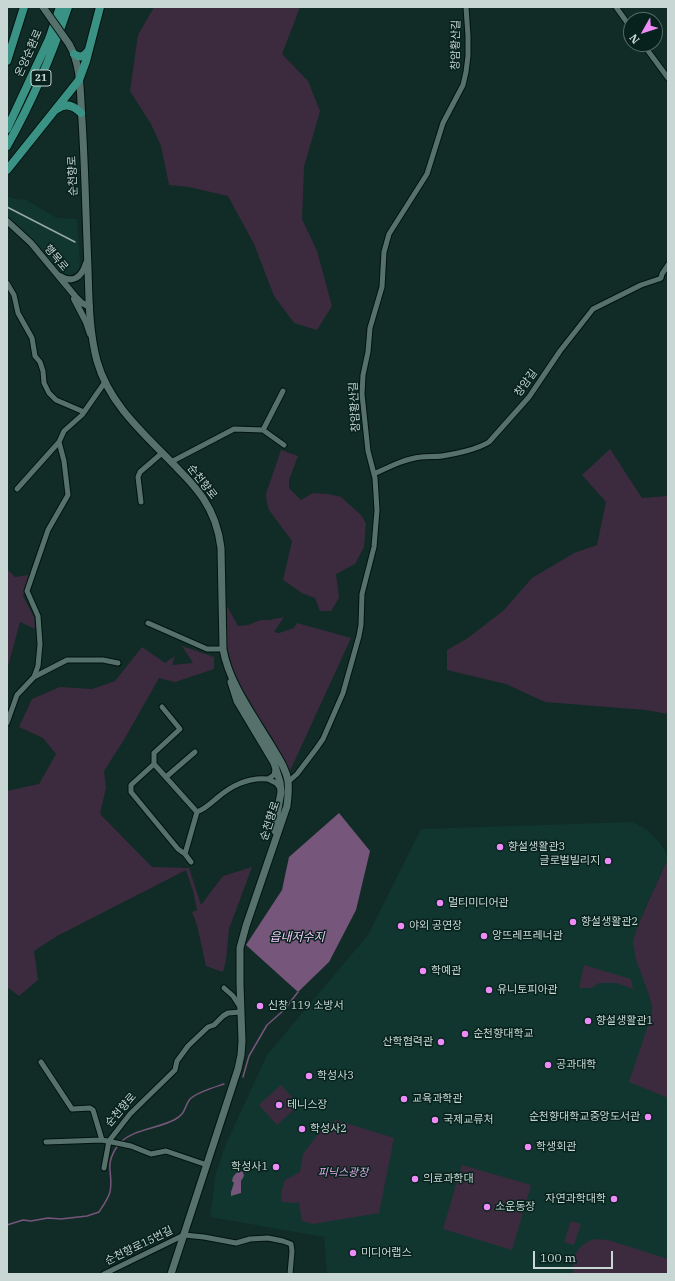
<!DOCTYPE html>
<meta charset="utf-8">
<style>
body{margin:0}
#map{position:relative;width:675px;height:1281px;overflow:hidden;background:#112b26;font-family:"IBM Plex Serif",serif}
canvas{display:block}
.frame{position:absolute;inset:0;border:8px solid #c8d7d3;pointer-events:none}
.north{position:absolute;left:623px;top:12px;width:40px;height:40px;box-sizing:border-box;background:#07211c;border:1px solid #546a65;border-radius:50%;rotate:231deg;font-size:11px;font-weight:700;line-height:16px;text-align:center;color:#c8d7d3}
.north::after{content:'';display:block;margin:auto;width:14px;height:18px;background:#ed8cf9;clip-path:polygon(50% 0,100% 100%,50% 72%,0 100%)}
.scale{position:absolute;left:533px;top:1251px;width:80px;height:18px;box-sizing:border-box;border:2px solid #c8d7d3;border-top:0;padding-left:5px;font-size:12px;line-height:14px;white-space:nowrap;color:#c8d7d3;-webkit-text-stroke:3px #07211c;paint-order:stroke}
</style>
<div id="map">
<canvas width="675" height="1281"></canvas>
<div class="frame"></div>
<div class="north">N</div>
<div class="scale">100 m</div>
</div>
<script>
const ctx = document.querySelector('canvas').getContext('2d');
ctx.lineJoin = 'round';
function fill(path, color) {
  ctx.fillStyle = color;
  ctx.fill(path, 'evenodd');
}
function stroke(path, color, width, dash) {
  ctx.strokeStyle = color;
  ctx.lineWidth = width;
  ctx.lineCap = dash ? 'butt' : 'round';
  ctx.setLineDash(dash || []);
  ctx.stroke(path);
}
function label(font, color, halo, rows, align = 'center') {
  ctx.font = font + ' "IBM Plex Serif","Noto Sans KR",serif';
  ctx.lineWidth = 3;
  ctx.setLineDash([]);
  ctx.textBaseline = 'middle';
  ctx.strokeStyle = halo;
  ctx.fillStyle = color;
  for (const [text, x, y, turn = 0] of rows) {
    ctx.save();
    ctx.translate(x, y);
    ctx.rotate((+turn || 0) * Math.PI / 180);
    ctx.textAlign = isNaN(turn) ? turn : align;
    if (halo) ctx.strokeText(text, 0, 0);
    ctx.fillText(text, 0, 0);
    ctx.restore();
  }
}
fill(new Path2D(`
 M7,196L15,199L26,200L57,218L77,219L80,263L79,269L76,272L68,276L60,273L39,246L7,217Z
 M633,822L647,830L661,844L668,857L639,923L649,995L652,1008L651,1017L668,1060V1274H327L324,1237L210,1217L216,1173L226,1144L267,1055L368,935L421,829Z`), '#11362f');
fill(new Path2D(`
 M154,7H300L282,54L308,81L320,111L304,167L302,219L317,251L332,306L317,330L294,323L274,296L254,244L228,196L189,187L169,185L161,146L151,124L130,91L138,35Z
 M610,449L642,498L668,496V714L646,710L545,702L506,684L447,670V650L468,638L504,610L532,578L574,553L597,545L606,502L582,475Z
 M281,450L298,456L289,480V488L301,500L313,493L328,494L341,497L361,515L366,523L364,547L355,564L336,574L339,598L331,611H320L315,598L302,593L283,580L292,541L269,510L267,503L266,494Z
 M7,569L15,577L29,575L23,596L34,617L35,629L20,622L7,670Z
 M227,606L238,626L248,625L261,620H270L284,617L274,632L279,633L294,628L297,623L351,638L290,771L234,674L227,647Z
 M182,646L214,657V669L175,682L159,678L125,738L104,771L106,788L100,814L152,867L189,868L201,905L223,876L252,867L229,929L226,960L223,972L206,966L197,925L192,912L197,910L193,891L186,870L57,936L34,951L38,980L19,996L7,987V791L39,784L56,754L43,738L19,727L32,699L60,687L92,689L115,681L142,647L165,663L175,656L172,665L193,663Z
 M668,858V1100L666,1097L629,1082L651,1017L652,1008L649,995L636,960L633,941L639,923Z
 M584,965L631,979L633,989L617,983H599L591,988H579Z
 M281,1085L299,1105L277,1125L259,1105Z
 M336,1120L394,1138L379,1213L313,1224L302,1221L299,1203L282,1202L281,1193L285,1180L300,1172L303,1154L321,1130Z
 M462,1165L531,1185L512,1250L443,1229Z
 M571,1221L581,1224L574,1245L564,1242Z
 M595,1239L608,1240L668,1259V1274H574C570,1258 579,1243 595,1239Z`), '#3c2b3e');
fill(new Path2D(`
 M339,813L370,851L356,910L329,962L298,992L246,945L282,890L289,857Z
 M240,1171L243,1172L244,1176L241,1181V1193L231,1196V1192L234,1183L232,1181C233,1176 235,1173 240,1171Z`), '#76567a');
stroke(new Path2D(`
 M243,1077L249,1056L267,1025L284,1010L298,992
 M120,1143C131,1130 159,1128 174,1120C187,1113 183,1108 190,1099C197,1092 215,1087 224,1084
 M7,1225L23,1220L31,1221L48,1218L61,1219L87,1216L99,1212C103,1206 108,1199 110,1192C114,1172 103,1167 118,1145`), '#76567a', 1.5);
const minor = new Path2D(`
 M616,7L631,28
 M643,44L668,78
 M7,283L14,295L18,313L32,338L35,356L40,362L43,371L44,383L49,393L56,400L84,412
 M263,430L283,391
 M171,462L234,429L263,430L284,445
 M374,474C389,467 404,459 421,457C428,456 435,457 442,456C456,454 478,449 489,442L529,397L560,351L593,309L641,285L659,279L661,278L662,274L668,265
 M17,489L59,442
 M141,502L138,477L140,472L162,453
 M148,623L207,649H223
 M34,677L67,660H103L118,663
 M7,723L17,695L34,677L38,666L40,644L38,616L27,591L48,530L68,495L64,461L59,442L64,431L82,415L105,382
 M154,764V753L180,729L162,707
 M275,770L274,775L268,779L276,783L280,788
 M166,777L195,752
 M288,782L297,774L316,749L323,739L343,693L359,636L361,625L362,594L374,547L377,510L375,478L368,451L362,394L363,375L368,352L370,328L382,287L384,252L389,234L427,174L443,123L463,85L466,72L468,56V36L466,7
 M185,854L178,849L131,792V785L154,764L197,812
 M191,862L185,854L197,812C205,809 210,804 217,798C232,785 248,777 268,779
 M224,988L233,996L240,1007
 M41,1062L72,1109L90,1108L93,1110L102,1140
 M46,1142L102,1140L131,1146L151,1154L166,1151L207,1165
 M104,1168L109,1141L130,1114L175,1070L177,1061L188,1046L208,1027L214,1025L223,1016L228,1013L241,1012
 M104,1274L184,1235L204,1237L236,1243L250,1239L268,1238L283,1241L291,1244L292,1251L290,1274`);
const tertiary = new Path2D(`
 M7,221L31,243L75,296L82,303L90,307
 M60,276C73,284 82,277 86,263
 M74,299L86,322L90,334`);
const secondary = new Path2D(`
 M69,44C82,66 80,95 82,120C85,169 86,219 88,268C89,299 89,331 97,361C110,407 148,437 179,470C188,479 196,488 203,498C213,513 219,531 221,548L223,649C229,683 253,715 271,745C278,757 286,768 288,781C289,789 288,798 287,806L246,926L240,948V984L242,1041L241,1055L238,1069L171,1274
 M231,682L237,701L274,763L280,782L281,792L277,814L275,831`);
const trunk = new Path2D(`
 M74,54C80,58 84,57 88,51
 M7,61L24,7
 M57,109C66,102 74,106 81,113
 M7,129L49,39L60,7
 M7,146C32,102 52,55 68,7
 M7,170L79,80L86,61L100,7`);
stroke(minor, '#00130f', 7);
stroke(tertiary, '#00130f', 8);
stroke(secondary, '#00130f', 9);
stroke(trunk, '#00130f', 10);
stroke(minor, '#56716b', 5);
stroke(tertiary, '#56716b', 6);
stroke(secondary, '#56716b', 7);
stroke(trunk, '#3a9284', 8);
stroke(new Path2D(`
 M7,207L75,242`), '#97a9a5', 1.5);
const secondaryBridge = new Path2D(`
 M43,7L69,44`);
stroke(secondaryBridge, '#00130f', 9, []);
stroke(secondaryBridge, '#56716b', 7);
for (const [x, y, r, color] of [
 [500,847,4,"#ed8cf9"],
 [608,861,4,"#ed8cf9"],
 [440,903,4,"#ed8cf9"],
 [573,922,4,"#ed8cf9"],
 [401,926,4,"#ed8cf9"],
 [484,936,4,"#ed8cf9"],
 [423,971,4,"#ed8cf9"],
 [489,990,4,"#ed8cf9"],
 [260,1006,4,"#ed8cf9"],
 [588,1021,4,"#ed8cf9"],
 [465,1034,4,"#ed8cf9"],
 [441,1042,4,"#ed8cf9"],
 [548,1065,4,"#ed8cf9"],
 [309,1076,4,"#ed8cf9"],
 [404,1099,4,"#ed8cf9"],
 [279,1105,4,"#ed8cf9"],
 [648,1117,4,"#ed8cf9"],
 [435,1120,4,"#ed8cf9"],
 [302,1129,4,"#ed8cf9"],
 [528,1147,4,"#ed8cf9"],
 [276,1167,4,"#ed8cf9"],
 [415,1179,4,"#ed8cf9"],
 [614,1199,4,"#ed8cf9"],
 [487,1207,4,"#ed8cf9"],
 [353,1253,4,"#ed8cf9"]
]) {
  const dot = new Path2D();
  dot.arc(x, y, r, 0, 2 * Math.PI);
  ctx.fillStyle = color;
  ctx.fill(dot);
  stroke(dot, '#07211c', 1.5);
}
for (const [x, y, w] of [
 [41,78,20]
]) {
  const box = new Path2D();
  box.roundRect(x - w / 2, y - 8, w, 16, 3);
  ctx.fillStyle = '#07211c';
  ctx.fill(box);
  stroke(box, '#c8d7d3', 1);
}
label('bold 10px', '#c8d7d3', null, [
 ["21",41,78]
]);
label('11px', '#c8d7d3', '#07211c', [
 ["창암황산길",456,45,-89],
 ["온양순환로",29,53,-66],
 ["순천향로",73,176,-92],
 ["행목로",56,258,50],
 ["창암길",526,383,-54],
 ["창암황산길",355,407,-93],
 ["순천향로",202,482,52],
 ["순천향로",270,821,-72],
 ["순천향로",121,1110,-49],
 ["순천향로15번길",139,1246,-26]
]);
label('11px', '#c8d7d3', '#07211c', [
 ["향설생활관3",508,847],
 ["글로벌빌리지",600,861,"right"],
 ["멀티미디어관",448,903],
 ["향설생활관2",581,922],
 ["야외 공연장",409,926],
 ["앙뜨레프레너관",492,936],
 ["학예관",431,971],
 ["유니토피아관",497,990],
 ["신창 119 소방서",268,1006],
 ["향설생활관1",596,1021],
 ["순천향대학교",473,1034],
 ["산학협력관",433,1042,"right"],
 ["공과대학",556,1065],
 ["학성사3",317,1076],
 ["교육과학관",412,1099],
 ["테니스장",287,1105],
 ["순천향대학교중앙도서관",640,1117,"right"],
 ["국제교류처",443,1120],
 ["학성사2",310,1129],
 ["학생회관",536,1147],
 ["학성사1",268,1167,"right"],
 ["의료과학대",423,1179],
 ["자연과학대학",606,1199,"right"],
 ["소운동장",495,1207],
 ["미디어랩스",361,1253]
], 'left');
label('italic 11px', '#dfabe5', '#07211c', [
 ["피닉스광장",343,1173]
]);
label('italic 12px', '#f7ccfb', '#07211c', [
 ["읍내저수지",297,938]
]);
</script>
